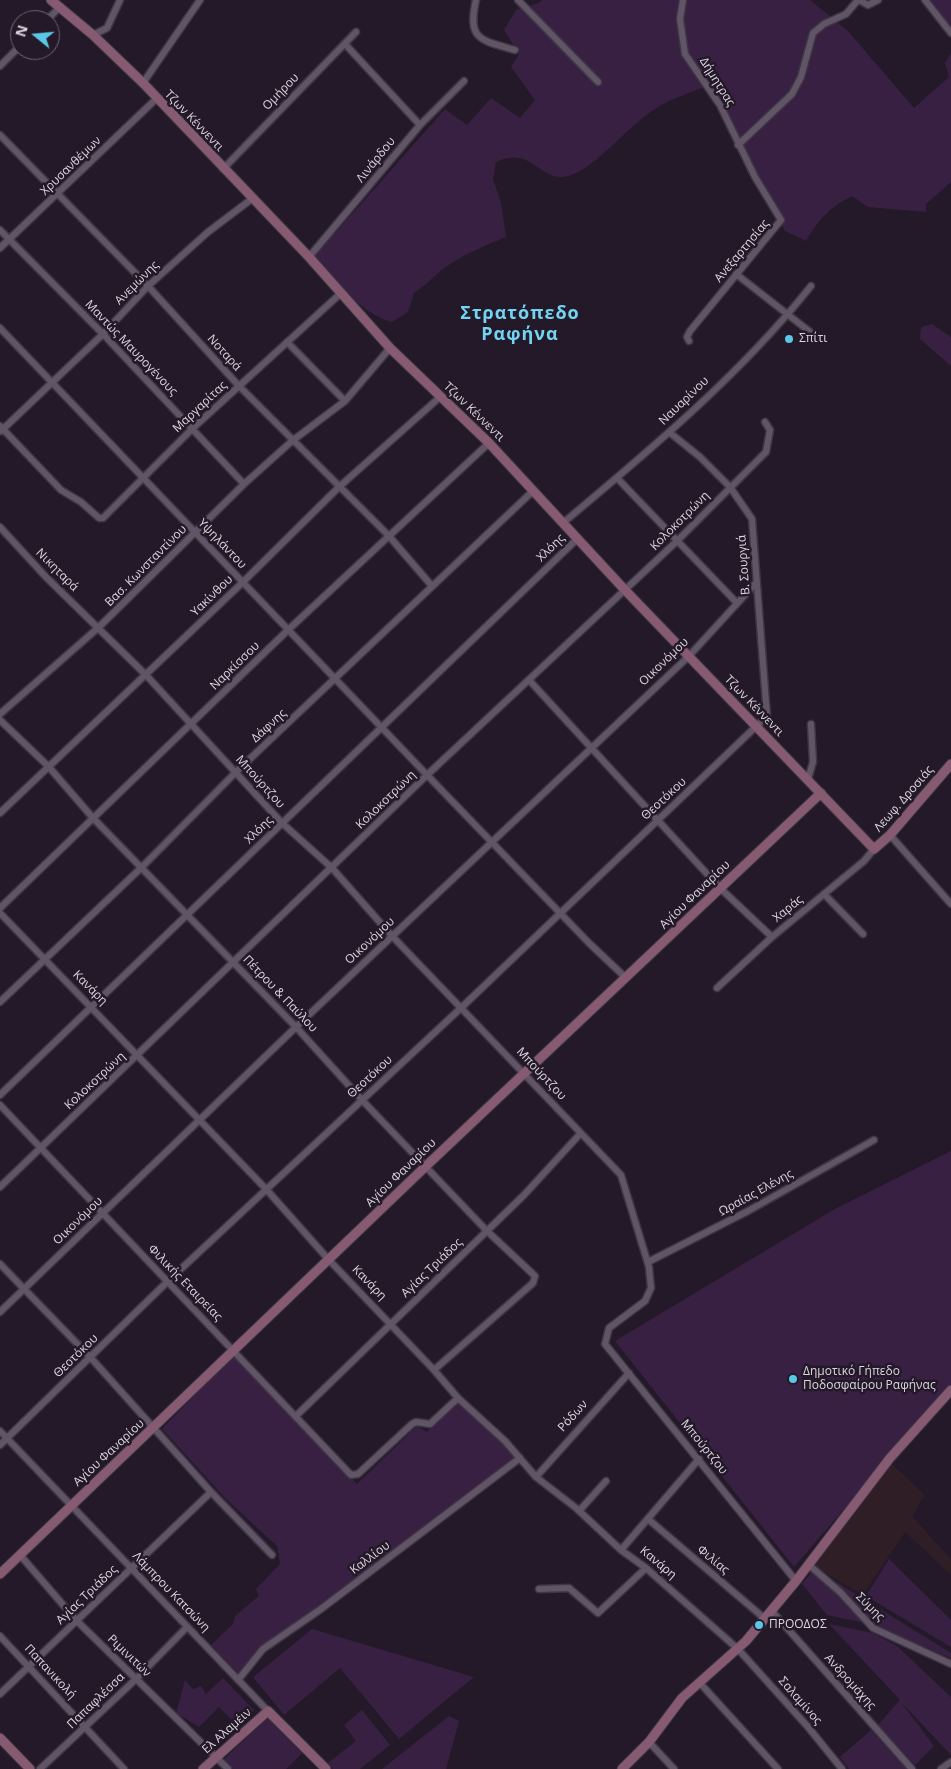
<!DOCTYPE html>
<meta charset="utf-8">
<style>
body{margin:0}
#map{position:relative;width:951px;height:1769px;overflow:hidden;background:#231928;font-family:"Open Sans",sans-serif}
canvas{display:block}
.north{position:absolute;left:10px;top:10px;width:50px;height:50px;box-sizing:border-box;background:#231928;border:1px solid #6d6572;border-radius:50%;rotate:287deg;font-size:14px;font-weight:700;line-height:20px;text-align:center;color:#ddd6e0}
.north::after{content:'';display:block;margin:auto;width:18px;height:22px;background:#5bc7e7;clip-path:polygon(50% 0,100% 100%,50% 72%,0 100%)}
</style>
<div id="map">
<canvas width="951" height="1769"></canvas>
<div class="north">N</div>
</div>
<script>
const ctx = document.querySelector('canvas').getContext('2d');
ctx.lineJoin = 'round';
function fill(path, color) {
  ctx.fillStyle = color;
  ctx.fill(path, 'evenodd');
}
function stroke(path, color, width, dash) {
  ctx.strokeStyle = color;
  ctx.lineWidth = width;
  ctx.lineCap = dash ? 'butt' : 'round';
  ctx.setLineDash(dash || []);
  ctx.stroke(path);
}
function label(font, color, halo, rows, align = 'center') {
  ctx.font = font + ' "Open Sans",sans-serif';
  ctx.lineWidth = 5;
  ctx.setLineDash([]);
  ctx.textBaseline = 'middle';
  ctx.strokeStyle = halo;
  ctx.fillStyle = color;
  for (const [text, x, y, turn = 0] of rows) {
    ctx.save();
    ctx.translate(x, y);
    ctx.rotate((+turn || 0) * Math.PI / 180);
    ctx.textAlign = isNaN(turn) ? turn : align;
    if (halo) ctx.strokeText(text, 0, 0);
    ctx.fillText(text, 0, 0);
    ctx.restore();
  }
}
fill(new Path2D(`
 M890,1462L925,1495L912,1516L951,1559V1575L905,1532L863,1595L814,1566Z`), '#301e26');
fill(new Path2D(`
 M542,0H810L848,31L914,108L949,77L945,63L951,53V182L926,204V212L868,207L852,196C831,206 817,221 806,241L785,231L711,84C693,92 672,98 655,109C629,124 591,175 563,177C539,179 530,146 496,162L493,179L501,203L506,237C484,246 462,255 443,269C433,277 425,286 414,293L408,312L392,322C365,316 331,279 314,257L445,109L467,125L491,98L520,118L535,100L511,67L519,54L504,30L516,10L539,3Z
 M928,0H951V27Z
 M932,324L951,337V366L920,339L921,327Z
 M951,1151V1385L794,1567L615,1341L835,1209Z
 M235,1353L357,1484L417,1426L427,1432L459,1400L516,1458L323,1604L258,1649L239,1674L211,1645L233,1624L235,1616L259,1596L256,1589L280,1564L277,1546L226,1499L162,1429Z
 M889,1559L951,1620V1647L866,1596Z
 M812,1572L841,1596L865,1623L827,1615L802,1584Z
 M833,1580L951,1653V1658L875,1626Z
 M829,1624L873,1633L897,1646L951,1697V1755L901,1702L934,1746L915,1765L878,1725L900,1700Z
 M312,1629L474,1677L399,1739L340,1668L284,1715L253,1677Z
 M223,1678L254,1710L238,1726L219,1707L199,1727L176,1713L185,1680L193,1689L201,1686L206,1694Z
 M362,1710L390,1745L360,1769H333L328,1763L356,1741L344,1725Z
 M449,1716L459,1721L446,1769H382Z
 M268,1718L302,1753L286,1769H233L224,1759Z
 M871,1730L907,1769H849L840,1757Z`), '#382043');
const street = new Path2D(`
 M476,0C467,40 480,40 515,50
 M518,0L598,82
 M683,0L680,19L685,54L720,105L755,177L781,220L690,331L687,337L689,341
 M859,0L868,5L878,0
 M925,0L951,33
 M47,20L60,7
 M93,35L107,28L120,0
 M345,44L420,125
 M0,66L20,46
 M143,83L200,0
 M0,135L148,286L239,386L388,535L432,586
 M738,145L792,94L801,77L813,33L824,24L846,14L858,0
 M223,169L356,32
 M0,230L103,334L244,484
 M0,248L156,99
 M309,257L420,125L464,81
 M736,274L814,335
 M0,328L427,775L589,943L626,978
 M287,342L345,401
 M0,426L61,490L81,502L99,518H103L192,429L340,294
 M1,431L103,334L148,286L208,232L253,198
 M617,478L737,603
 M563,523C650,450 740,375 811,286
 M0,527L45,576L146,675L282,823L332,868L392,936L621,1175L649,1267L651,1288L645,1301L609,1328L605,1344L796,1581
 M529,680L720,888L772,937
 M0,714L99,627L244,484L292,441L345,401L390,348
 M0,720L48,766L93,818L296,1027L362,1100L487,1231L535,1276L533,1283L434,1370
 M808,779L813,762L811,724
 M0,813L243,582L339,487L440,397
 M890,835L951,904
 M824,894L863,934
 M0,908L288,630L489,443
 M0,913L266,1189L329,1260L434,1370L458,1398L505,1441L536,1477L576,1508L621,1550L646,1568L738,1649L808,1727L842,1769
 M717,988L772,937L864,861L874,849
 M0,1002L142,867L236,772L534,490
 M0,1095L577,539
 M0,1105L351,1475L358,1474L412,1424L416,1422L430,1424L458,1398
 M0,1187L427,775L676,542L766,452L770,430L765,422
 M648,1262L748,1211L874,1140
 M0,1264L91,1358L211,1492L272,1555
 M0,1312L296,1027L689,656L755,584
 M297,1415L524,1195L580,1134
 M0,1431L268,1711
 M0,1445L167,1282L462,1007L767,716L752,519L730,487L700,457L669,432
 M536,1477L629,1373
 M579,1511L606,1481
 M648,1519L764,1618
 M621,1550L699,1459
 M20,1555L77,1621L228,1769
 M809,1565L840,1592L873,1628L951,1664
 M539,1589L569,1588L598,1613L646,1568
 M771,1610L912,1769
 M0,1636L124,1769
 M238,1680L263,1649L321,1609L520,1458
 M699,1682L778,1769
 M0,1694L211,1492
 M649,1742L674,1769
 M40,1769L136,1679L187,1627
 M941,1769L951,1762`);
const secondary = new Path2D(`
 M51,0L93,35L143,83L309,257L390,348L489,443L624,589L874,849L890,835L951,764
 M0,1574L425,1167L821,793
 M0,1738L30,1769
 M203,1769L268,1711L326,1769
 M622,1769L649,1742L682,1698L746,1641L796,1581L890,1458L951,1390`);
stroke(street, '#3e3642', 9);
stroke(secondary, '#3e3642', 11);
stroke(street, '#605466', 6);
stroke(secondary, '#865a70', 9);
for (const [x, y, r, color] of [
 [789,339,5,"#5bc7e7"],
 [793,1379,5,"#5bc7e7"],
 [759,1625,5,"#5bc7e7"]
]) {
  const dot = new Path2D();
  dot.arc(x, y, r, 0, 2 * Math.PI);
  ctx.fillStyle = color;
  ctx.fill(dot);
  stroke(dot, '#231928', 2);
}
label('12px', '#ddd6e0', '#231928', [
 ["Δήμητρας",717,82,58],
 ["Ομήρου",281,92,-46],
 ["Τζων Κέννεντι",194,121,46],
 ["Λινάρδου",376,160,-51],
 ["Χρυσανθέμων",71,166,-44],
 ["Ανεξαρτησίας",742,251,-50],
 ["Ανεμώνης",137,283,-45],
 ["Μαντώς Μαυρογένους",131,348,46],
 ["Νοταρά",224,353,48],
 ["Ναυαρίνου",684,401,-44],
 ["Μαργαρίτας",200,407,-43],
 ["Τζων Κέννεντι",474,412,44],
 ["Κολοκοτρώνη",680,521,-45],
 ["Υψηλάντου",222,544,46],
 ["Χλόης",551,548,-44],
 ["Β. Σουργιά",744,565,-94],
 ["Βασ. Κωνσταντίνου",146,566,-45],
 ["Νικηταρά",57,570,45],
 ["Υακίνθου",212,596,-44],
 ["Οικονόμου",664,662,-44],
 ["Ναρκίσσου",235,666,-44],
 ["Τζων Κέννεντι",754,706,46],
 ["Δάφνης",269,726,-43],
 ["Μπούρτζου",260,782,48],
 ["Θεοτόκου",664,799,-43],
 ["Λεωφ. Δροσιάς",904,799,-49],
 ["Κολοκοτρώνη",386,800,-44],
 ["Χλόης",259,830,-44],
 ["Αγίου Φαναρίου",695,895,-44],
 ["Χαράς",788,909,-39],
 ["Οικονόμου",370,941,-43],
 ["Κανάρη",90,988,45],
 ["Πέτρου & Παύλου",280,994,46],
 ["Μπούρτζου",541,1074,47],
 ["Θεοτόκου",370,1077,-43],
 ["Κολοκοτρώνη",95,1081,-43],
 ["Αγίου Φαναρίου",401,1173,-44],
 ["Ωραίας Ελένης",756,1193,-29],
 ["Οικονόμου",78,1221,-44],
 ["Αγίας Τριάδος",432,1268,-44],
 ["Φιλικής Εταιρείας",185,1283,46],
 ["Κανάρη",369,1283,46],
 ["Θεοτόκου",76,1356,-44],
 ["Ρόδων",573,1416,-48],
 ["Μπούρτζου",704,1447,51],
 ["Αγίου Φαναρίου",109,1453,-43],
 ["Καλλίου",370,1558,-37],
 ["Φιλίας",713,1560,40],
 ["Κανάρη",658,1563,40],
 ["Λάμπρου Κατσώνη",171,1592,46],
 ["Αγίας Τριάδος",87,1595,-44],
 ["Σύμης",870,1607,45],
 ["Ριμινιτών",129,1656,44],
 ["Παπανικολή",50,1672,47],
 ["Ανδρομάχης",850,1682,48],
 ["Παπαφλέσσα",96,1701,-44],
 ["Σαλαμίνος",800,1701,49],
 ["Ελ Αλαμέιν",227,1731,-42]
]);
label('12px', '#ddd6e0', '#231928', [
 ["Σπίτι",799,339],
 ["Δημοτικό Γήπεδο",803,1372],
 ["Ποδοσφαίρου Ραφήνας",803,1386],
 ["ΠΡΟΟΔΟΣ",769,1625]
], 'left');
ctx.letterSpacing = '1px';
label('bold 18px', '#73d4f1', '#231928', [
 ["Στρατόπεδο",520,314],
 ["Ραφήνα",520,335]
]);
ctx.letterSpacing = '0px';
</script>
